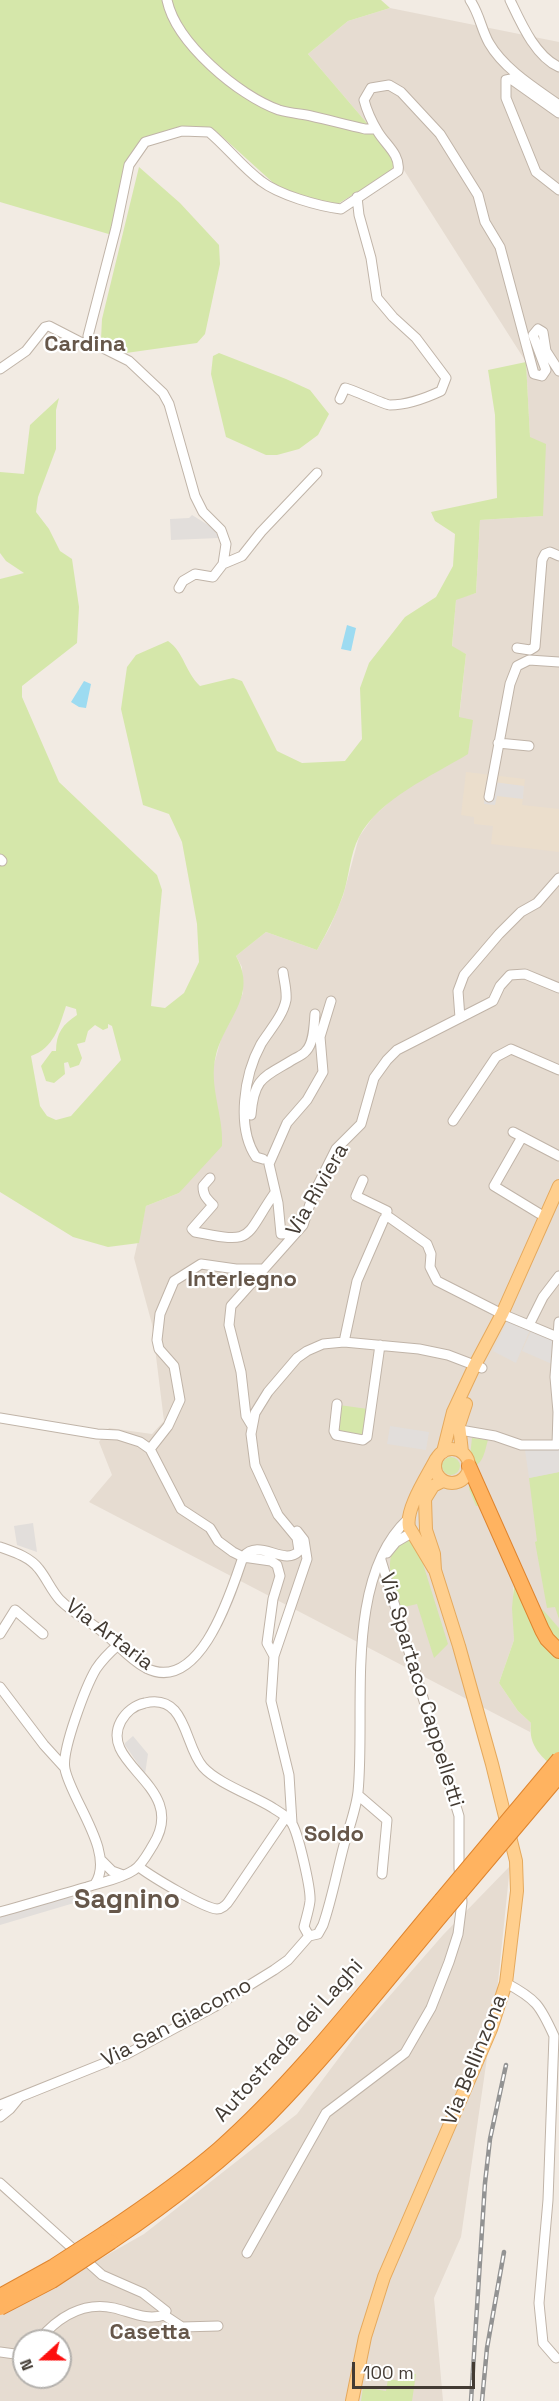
<!DOCTYPE html>
<style>
body{margin:0}
#map{position:relative;width:559px;height:2401px;overflow:hidden;background:#f2ebe3;font-family:"Space Grotesk",sans-serif}
canvas{display:block}
.north{position:absolute;left:12px;top:2329px;width:60px;height:60px;box-sizing:border-box;background:#fff;border:2px solid #b4b1ad;border-radius:50%;rotate:249deg;font-size:16px;font-weight:700;line-height:24px;text-align:center;color:#433b33}
.north::after{content:'';display:block;margin:auto;width:21px;height:27px;background:#fd0f0e;clip-path:polygon(50% 0,100% 100%,50% 72%,0 100%)}
.scale{position:absolute;left:352px;top:2362px;width:123px;height:27px;box-sizing:border-box;border:3px solid #433b33;border-top:0;padding-left:8px;font-size:18px;line-height:21px;white-space:nowrap;color:#433b33;-webkit-text-stroke:4px #fff;paint-order:stroke}
</style>
<div id="map">
<canvas width="559" height="2401"></canvas>
<div class="north">N</div>
<div class="scale">100 m</div>
</div>
<script>
const ctx = document.querySelector('canvas').getContext('2d');
ctx.lineJoin = 'round';
function fill(path, color) {
  ctx.fillStyle = color;
  ctx.fill(path, 'evenodd');
}
function stroke(path, color, width, dash) {
  ctx.strokeStyle = color;
  ctx.lineWidth = width;
  ctx.lineCap = dash ? 'butt' : 'round';
  ctx.setLineDash(dash || []);
  ctx.stroke(path);
}
function label(font, color, halo, rows, align = 'center') {
  ctx.font = font + ' "Space Grotesk",sans-serif';
  ctx.lineWidth = 4.5;
  ctx.setLineDash([]);
  ctx.textBaseline = 'middle';
  ctx.strokeStyle = halo;
  ctx.fillStyle = color;
  for (const [text, x, y, turn = 0] of rows) {
    ctx.save();
    ctx.translate(x, y);
    ctx.rotate((+turn || 0) * Math.PI / 180);
    ctx.textAlign = isNaN(turn) ? turn : align;
    if (halo) ctx.strokeText(text, 0, 0);
    ctx.fillText(text, 0, 0);
    ctx.restore();
  }
}
fill(new Path2D(`
 M390,8L559,42V1628L513,1587L514,1640L499,1683L518,1711L531,1723L530,1732L89,1502L112,1475L99,1442L109,1428L152,1434L164,1421L152,1324L134,1258L146,1206L179,1193L221,1130L213,1085V1068L221,1039L243,993L242,967L236,956L266,932L317,950L330,927L343,896L359,837L373,817L387,804L459,718L466,654L452,647L456,599L476,593L480,520L542,516L530,438L526,362L395,156L308,54L348,21Z
 M510,1866L498,1982L461,2237L434,2298L443,2401H0V2312L70,2276L144,2234L297,2114L359,2031L443,1935ZM24,2341H60V2377H24Z`), '#e6dcd1');
fill(new Path2D(`
 M466,772L525,779L522,805L559,809V852L491,844L493,826L474,824V817L461,815Z`), '#ebdecc');
fill(new Path2D(`
 M0,0H381L390,8L348,21L308,54L395,156L392,171L336,205L280,189L216,131L174,137L135,151L112,235L0,202Z
 M139,167L180,203L219,245L220,264L205,334L197,343L126,353L101,339L102,319Z
 M219,353L286,379L310,390L329,414L318,435L299,449L277,455H266L226,437L211,374L213,356Z
 M526,362L530,437L546,444L543,516L480,520L476,593L456,600L452,646L466,654L459,717L473,720L468,754C432,776 379,799 359,837C350,853 349,878 343,895C336,915 327,932 317,950L266,932L236,956C258,996 226,1017 216,1055C208,1086 224,1115 222,1146L179,1193L146,1206L139,1243L108,1247L73,1237L0,1192V579L24,573L6,561L0,553V472L24,474L30,425L59,398L56,410V449L38,497L36,512L49,529L60,551L72,559L79,607L77,643L22,686V697L59,782L157,875L162,890L151,1006L165,1008L184,993L199,962L197,924L182,842L169,814L143,805L121,709L127,667L136,655L168,641C184,652 185,672 200,686L233,678L242,681L277,751L302,763L345,761L362,739L360,688L369,663L405,617L436,597L453,566L455,534L435,521L431,512L497,498L495,415L488,370ZM66,1006L76,1009L77,1015C63,1024 56,1033 56,1051H52L41,1066L46,1081L54,1083L65,1074L64,1063L68,1062L70,1068L79,1065L82,1058L77,1044L85,1042L88,1031L95,1025L103,1030L108,1028V1024L112,1026L121,1060L71,1116L56,1120L47,1116L40,1106L31,1056C54,1048 59,1027 66,1006Z
 M339,1405L368,1409L365,1435L362,1436L338,1432Z
 M472,1438L488,1440C485,1449 484,1463 474,1466L470,1456Z
 M442 1466a9 9 0 1 1 18 0a9 9 0 1 1-18 0Z
 M559,1472V1619L555,1607L547,1608L535,1542L537,1541L529,1478Z
 M470,1481L518,1591L544,1611L559,1628V1772C542,1757 528,1747 531,1723L518,1711L499,1683L514,1640L512,1608L514,1586L479,1506H476L469,1489Z
 M409,1540L419,1551L448,1644L434,1658L417,1604L400,1608C394,1589 377,1546 409,1540Z
 M403,2372L416,2374L412,2401H361L363,2387L386,2391L388,2379L401,2381Z`), '#d5e7aa');
fill(new Path2D(`
 M192,515L213,528L219,538L171,540L170,519L189,518Z
 M486,781L524,786L523,799L497,796L495,805L484,804Z
 M507,1321L530,1330L516,1363L493,1351Z
 M531,1331L555,1340L552,1364L522,1351Z
 M390,1426L429,1432L426,1450L387,1444Z
 M524,1443L559,1445V1472L529,1478Z
 M33,1523L37,1552L17,1545L14,1526Z
 M133,1736L148,1754L145,1774L125,1745V1743Z
 M72,1895L74,1903L0,1925V1916Z`), '#e2dedb');
fill(new Path2D(`
 M347,625L356,628L351,651L341,649Z
 M84,681L91,684L86,708L79,707L71,702Z`), '#9ddbf1');
const minor = new Path2D(`
 M167,0C176,43 239,96 279,110C290,113 301,114 311,116C329,120 347,125 365,129H376
 M470,0C480,15 481,29 489,43C504,69 535,88 559,105
 M510,0C521,23 535,56 559,67
 M559,113L511,79L506,80V98L536,172L559,190
 M0,369L26,351L45,327L49,326L82,343H90
 M340,399L345,388C354,390 385,405 390,405C407,405 426,398 441,391L446,378L416,338L393,317L377,298L371,258L359,215L357,197
 M223,564L242,556L261,532L317,473
 M179,588L183,581L195,574L213,577L223,564L226,544L221,530L203,512L195,496L169,404L163,393L129,361L95,344L90,343L88,336L116,228L129,165L145,142L182,131L209,132C227,147 242,167 261,181C279,195 318,206 341,209L398,171C401,155 385,144 378,132C372,122 367,112 364,100L371,88L389,85L401,92L440,134L478,195L485,222L500,247L534,374L542,376L546,370L533,335L538,329L543,332L546,351L559,371
 M517,648L530,650L535,647L542,560L545,554L550,552L559,556
 M498,743L529,746
 M489,797L510,684L517,666L529,660L559,662
 M0,859L2,861
 M460,1018L458,991L464,975L499,934L521,912L537,903L559,878
 M251,1115C254,1076 265,1077 294,1059C298,1057 304,1054 306,1051C314,1043 314,1025 315,1014
 M453,1121L496,1057L511,1049L559,1070
 M513,1132L559,1156
 M522,1137L494,1186L545,1217
 M263,1159L256,1157C236,1127 244,1075 261,1044C269,1031 283,1016 286,1000C287,990 284,981 283,972
 M210,1178L203,1186C203,1195 206,1198 213,1205L192,1229L195,1232C255,1244 243,1239 274,1194
 M363,1180L356,1196L387,1211L386,1215L427,1244L431,1254L430,1267L437,1281L502,1314L557,1337
 M296,1233L281,1234L278,1203L269,1164L287,1123L307,1100L323,1072L320,1037L331,1001
 M529,1325L543,1297L559,1276
 M344,1342L357,1281L384,1219
 M337,1404L334,1431L336,1435L363,1440L367,1437L380,1345
 M0,1418L97,1434L118,1435L140,1442L150,1449L181,1509L210,1528L218,1541L233,1552L243,1557L271,1561L277,1565L280,1576L273,1599L267,1643L274,1656
 M252,1426L246,1416L241,1372L229,1325L231,1306L303,1225L313,1195L336,1149L361,1124L374,1078L387,1060L397,1050L493,1001L500,986L510,975L525,974L559,988
 M460,1430L495,1436L521,1445H557L558,1412L555,1377L559,1322
 M150,1449L168,1426L180,1400L174,1366L159,1349L157,1340L160,1314L174,1281L201,1264L236,1269H263
 M0,1547C14,1552 30,1557 39,1569C47,1579 51,1590 60,1600C72,1612 87,1620 100,1630C116,1642 129,1659 146,1668C200,1695 231,1592 243,1557
 M387,1553L396,1542L413,1532
 M243,1557C259,1537 284,1567 299,1551L297,1538L278,1515L255,1465L251,1434L255,1413L268,1392L297,1358L307,1351L323,1344L344,1342L419,1349L448,1355L482,1368
 M0,1634L15,1610L43,1634
 M0,1687L44,1745L64,1767
 M358,1795L387,1820L382,1874
 M292,1823L289,1775L271,1701L274,1656L307,1559L304,1540L297,1531
 M100,1859L112,1871L123,1875
 M139,1867C151,1876 203,1908 217,1909C224,1909 228,1903 231,1898L286,1817
 M95,1884C116,1853 71,1800 65,1769C61,1751 86,1686 96,1669C102,1660 110,1652 118,1645
 M0,1912C29,1904 58,1895 87,1887C102,1882 121,1879 134,1870C142,1865 148,1853 153,1845C190,1786 97,1765 121,1721C126,1712 135,1705 145,1703C187,1693 184,1746 203,1767C217,1783 254,1796 273,1808C279,1812 287,1816 291,1822C298,1831 311,1889 310,1901C309,1910 306,1918 304,1927L309,1936
 M309,1936L318,1934L323,1925C332,1899 337,1871 344,1845C349,1828 356,1809 358,1792C366,1712 343,1579 408,1519
 M506,1983C536,1999 540,2005 554,2036L548,2200L539,2303L543,2343L556,2358
 M0,2105L127,2054L214,2007L274,1970L288,1960L309,1936
 M0,2117L10,2109L19,2098
 M0,2183L102,2275L143,2293L166,2311L164,2315C147,2321 131,2312 114,2308C83,2301 57,2318 38,2341
 M247,2253L326,2113L405,2053L431,2008L449,1962L458,1934L462,1902L459,1868V1816L381,1560
 M164,2315L182,2327L218,2326
 M0,2352L15,2354L24,2352`);
const major = new Path2D(`
 M435 1466a17 17 0 1 1 34 0a17 17 0 1 1-34 0Z
 M443,1452L453,1412L475,1365L502,1314L559,1186
 M462,1452L459,1425L466,1404
 M434,1569L409,1527C405,1509 428,1475 436,1459
 M352,2401L365,2337L384,2277L491,2029L506,1983L517,1891L516,1861L492,1764L459,1646L435,1570L434,1554L426,1530L425,1499L433,1486L443,1481`);
const highway = new Path2D(`
 M469,1466L542,1630L547,1639L559,1651
 M105,2233C144,2207 183,2180 219,2149C302,2075 370,1984 441,1900
 M111,2242C167,2204 220,2164 268,2116C331,2052 387,1980 445,1911`);
stroke(minor, '#c0b4a8', 11);
stroke(major, '#e5a95d', 14);
stroke(highway, '#df852f', 16);
stroke(minor, '#fff', 9);
stroke(major, '#ffcf8e', 12);
stroke(highway, '#ffb360', 14);
const rail = new Path2D(`
 M471,2401L485,2183L490,2139L506,2065
 M482,2401L487,2348L504,2252`);
stroke(rail, '#939393', 4.5);
stroke(rail, '#fff', 2, [7]);
const highwayBridge = new Path2D(`
 M441,1900L559,1759
 M445,1911L559,1776
 M0,2296L54,2266L105,2233
 M0,2308L52,2281L111,2242`);
stroke(highwayBridge, '#df852f', 16, []);
stroke(highwayBridge, '#ffb360', 14);
label('21px', '#433b33', '#fff', [
 ["Via Riviera",318,1190,-60],
 ["Via Artaria",109,1635,37],
 ["Via Spartaco Cappelletti",421,1690,73],
 ["Via San Giacomo",177,2023,-28],
 ["Autostrada dei Laghi",289,2041,-48],
 ["Via Bellinzona",475,2060,-68]
]);
label('bold 22px', '#66574a', '#fff', [
 ["Cardina",85,345],
 ["Interlegno",242,1280],
 ["Soldo",334,1835],
 ["Casetta",150,2333]
]);
label('bold 27px', '#66574a', '#fff', [
 ["Sagnino",127,1901]
]);
</script>
